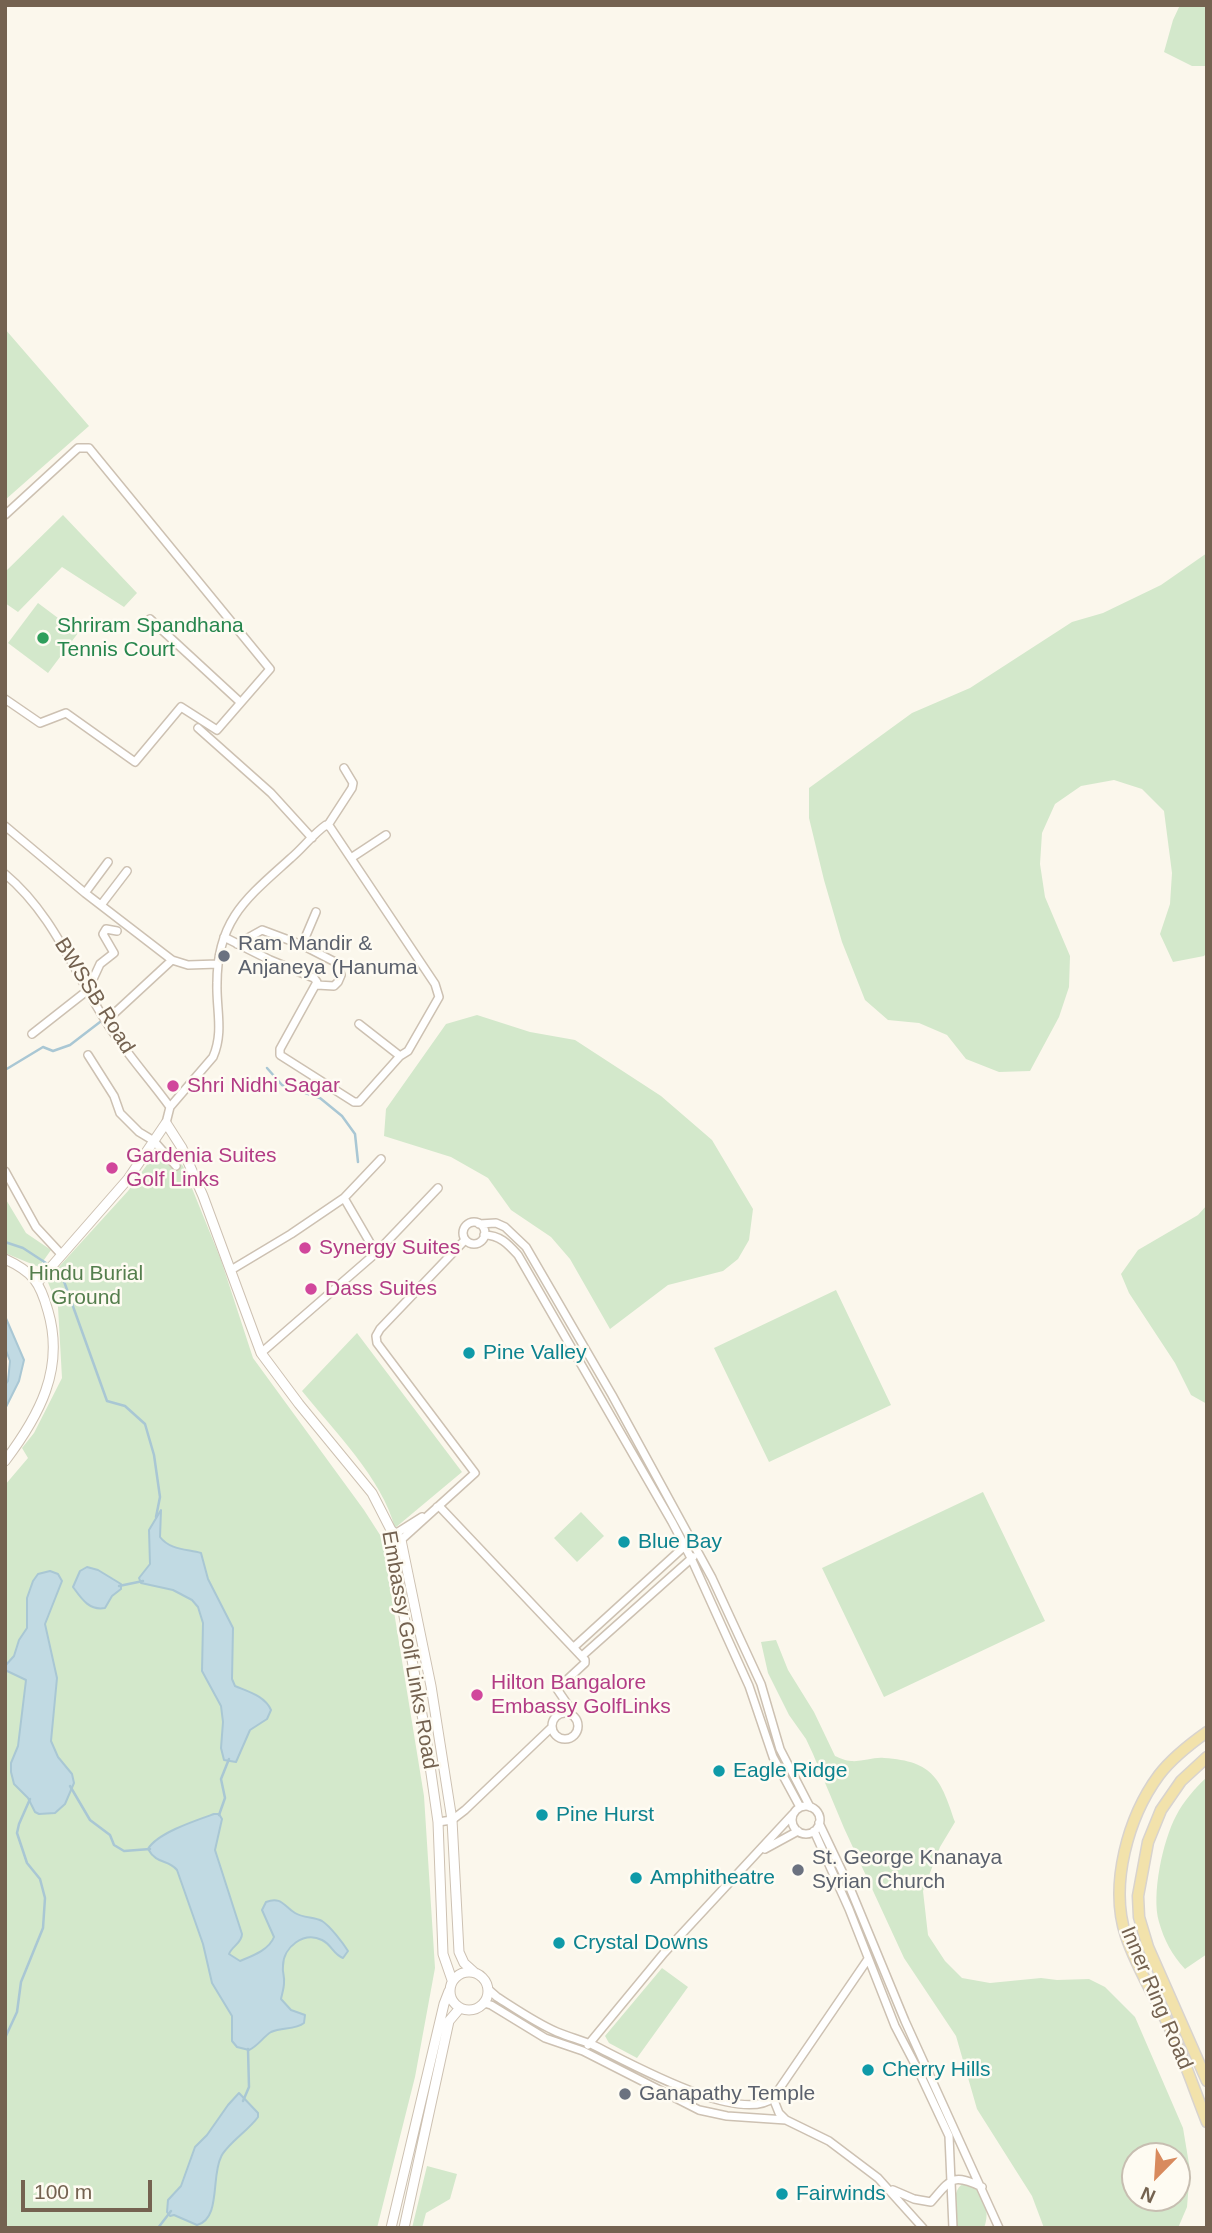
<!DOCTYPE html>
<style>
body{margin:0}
#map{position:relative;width:1212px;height:2233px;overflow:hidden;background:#fbf7ec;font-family:Arial,sans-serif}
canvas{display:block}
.frame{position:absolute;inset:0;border:7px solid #746250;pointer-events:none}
.north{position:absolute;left:1121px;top:2142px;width:70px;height:70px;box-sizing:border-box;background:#fefbf2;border:2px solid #c7beb1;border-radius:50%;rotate:204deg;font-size:19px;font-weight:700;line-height:28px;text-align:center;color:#746250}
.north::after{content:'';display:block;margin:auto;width:24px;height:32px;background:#d88a5e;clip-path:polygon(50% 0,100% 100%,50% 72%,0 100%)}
.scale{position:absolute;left:21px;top:2180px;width:131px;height:32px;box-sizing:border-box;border:4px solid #746250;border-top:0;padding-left:9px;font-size:21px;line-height:24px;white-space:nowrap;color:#746250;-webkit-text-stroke:5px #fefbf2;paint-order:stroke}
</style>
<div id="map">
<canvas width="1212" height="2233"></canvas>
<div class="frame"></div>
<div class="north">N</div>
<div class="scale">100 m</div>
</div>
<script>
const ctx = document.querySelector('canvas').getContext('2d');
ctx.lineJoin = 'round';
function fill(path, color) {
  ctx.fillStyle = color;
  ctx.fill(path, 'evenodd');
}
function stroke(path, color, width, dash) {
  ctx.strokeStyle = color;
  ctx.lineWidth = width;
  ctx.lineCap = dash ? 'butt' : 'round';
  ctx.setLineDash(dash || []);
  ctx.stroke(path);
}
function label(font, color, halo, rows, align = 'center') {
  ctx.font = font + ' Arial,sans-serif';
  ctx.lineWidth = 5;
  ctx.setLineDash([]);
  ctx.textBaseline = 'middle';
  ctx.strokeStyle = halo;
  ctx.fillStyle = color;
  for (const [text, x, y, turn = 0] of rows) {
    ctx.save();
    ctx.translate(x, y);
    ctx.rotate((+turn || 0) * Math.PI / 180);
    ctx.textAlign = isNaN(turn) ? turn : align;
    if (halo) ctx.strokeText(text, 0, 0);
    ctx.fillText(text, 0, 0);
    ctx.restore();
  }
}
fill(new Path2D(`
 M1180,5H1207V66H1192L1164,52L1173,20Z
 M5,329L89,426L5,500Z
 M63,515L137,593L124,607L62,567L18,612L5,603V572Z
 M1207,553V952L1204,956L1173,962L1160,934L1170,904L1172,873L1164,811L1142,789L1114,780L1081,786L1055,804L1042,833L1040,864L1045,897L1070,956L1069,987L1059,1017L1030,1071L999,1072L966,1059L947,1035L919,1023L888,1020L865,1000L842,942L824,880L809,818V788L912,713L970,688L1072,622L1103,613L1161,585Z
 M38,603L78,633L48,673L8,643Z
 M477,1015L530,1032L575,1040L661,1096L712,1140L753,1209L749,1240L738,1259L723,1271L668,1285L610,1329L570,1259L551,1237L511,1210L488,1178L451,1157L384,1136L386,1109L446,1024Z
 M162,1144L183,1166L221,1260L253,1358L364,1510L382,1538L424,1796L435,1968L415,2077L377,2228H5V1485L28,1458L22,1448L34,1433L62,1378L58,1307L47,1280L128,1191Z
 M5,1198L26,1233L51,1250L39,1267L5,1253Z
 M1207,1205V1404L1191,1395L1175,1363L1129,1293L1121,1274L1138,1250L1198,1215Z
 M836,1290L891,1405L769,1462L714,1348Z
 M357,1333L462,1472L395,1528C382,1478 334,1431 302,1391Z
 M983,1492L1045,1621L884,1697L822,1568Z
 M581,1512L604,1536L577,1562L554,1538Z
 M776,1640L788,1670L814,1712L835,1756C840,1758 846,1761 851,1761C862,1762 873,1757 884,1758C934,1761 941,1780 955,1822L940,1847L923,1891L928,1935L945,1961L962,1978L990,1983L1041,1978L1057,1980L1089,1979L1105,1987L1135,2017L1183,2128L1190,2170L1187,2207L1178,2228H1044L1032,2196L977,2109L956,2036L904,1958L844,1828L813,1754L806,1739L789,1715L768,1673L761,1642ZM1135,2156H1177V2198H1135Z
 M1207,1777V1954L1185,1969C1172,1955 1164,1940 1159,1922C1151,1895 1163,1840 1176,1816C1183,1802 1195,1788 1207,1777Z
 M662,1968L688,1987L637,2058L609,2043L605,2036Z
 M427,2166L457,2174L450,2199L426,2213L422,2228H412Z
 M965,2183C984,2189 991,2211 984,2228H955C956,2214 950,2188 965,2183Z`), '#d3e8cb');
const water = new Path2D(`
 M5,1316L24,1360L19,1381L5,1409V1385L8,1381L10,1361L5,1348Z
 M161,1510L160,1537C170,1550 186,1549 201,1553L208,1579L233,1628L232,1679L235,1686C249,1692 265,1696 271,1710L267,1719L250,1730L236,1762L224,1760L221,1748L223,1722L221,1706L202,1671L203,1623L198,1607L192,1600L173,1590L141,1583L139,1578L150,1564L149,1530Z
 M87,1567L98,1570L121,1584V1589L112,1596L105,1608C89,1611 81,1598 73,1587L80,1571Z
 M50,1571L58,1574L62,1581L45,1624L57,1678L51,1741L58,1757L72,1774L74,1783L65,1804L55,1813L39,1814L35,1812L28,1798L14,1784L11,1772V1763L18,1746L26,1680L5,1670V1666L14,1656L19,1640L27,1628V1598L33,1581L38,1574Z
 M214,1814H219L222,1819L215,1850L242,1934C242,1943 232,1946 229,1954L240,1961C252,1956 269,1950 274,1937L262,1910L266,1902C281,1896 284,1906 295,1913C303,1918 314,1917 322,1921C330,1926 343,1943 348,1951L343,1958C333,1954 332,1945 322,1940C304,1931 283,1947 283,1966C282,1972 285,1977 284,1983C284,1988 282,1994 281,1999L291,2010L305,2015L304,2023C295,2030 282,2027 271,2032C263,2037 258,2046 249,2050L237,2047L232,2041V2016L212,1983L203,1944L177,1870C168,1859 157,1865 148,1849C157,1833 197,1820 214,1814Z
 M239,2093L258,2113V2117C249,2130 226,2145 221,2157C211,2176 221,2219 197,2225L174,2215L170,2216L167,2212L168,2200L181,2186L195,2147L207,2135L228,2105Z`);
fill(water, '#c1dae3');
stroke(water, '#a9c7d4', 2);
stroke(new Path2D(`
 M267,1068L282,1085L320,1098L342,1116L355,1134L358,1162
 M5,1070L43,1047L53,1051L70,1045L100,1022
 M5,1242L23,1248L49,1265
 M55,1269L61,1273L107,1401L125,1406L145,1424L154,1455L160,1497L156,1517
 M119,1586L143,1581
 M70,1786L90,1820L110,1835L114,1845L124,1851L150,1849
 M219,1815L225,1798L221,1779L229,1759
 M5,2038L17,2012L21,1982L43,1928L45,1898L40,1879L27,1863L17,1833L19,1824L30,1799
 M243,2101L249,2087L248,2049
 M158,2228L171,2211`), '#a9c7d4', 2.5);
const minor = new Path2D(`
 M5,515L78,448H89L270,669L217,730L181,707L135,762L66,713L40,723L5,699
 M150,619L240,702
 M198,728L271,793L312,838
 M328,825L352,788L353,783L344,768
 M5,826L85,893L172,960L188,965L218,964
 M351,858L386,835
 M5,874C52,913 73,970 105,1020C124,1051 149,1078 170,1107L166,1123
 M85,893L108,862
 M101,905L127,871
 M237,944L262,930L302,945L337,963L341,975L338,982L334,986L317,985
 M302,945L316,912
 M106,1021L172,960
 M359,1024L400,1056
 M32,1034L88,990L100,964L114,953L103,934L106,929L117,931
 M88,1055L114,1096L120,1113L139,1132L154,1141L176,1166
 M170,1107L213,1057C224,1032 216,1009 217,983C217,919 248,897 291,858C303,848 313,834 326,825L330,827L435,984L439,997L408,1051L400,1056L359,1102H354L280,1055V1049L317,982L314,978L270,960L224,937
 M5,1171L36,1227L61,1254
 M344,1198L376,1253
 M463 1233a11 11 0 1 1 22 0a11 11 0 1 1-22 0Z
 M479,1224L496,1223L505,1227L526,1247L612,1395L712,1578L761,1684L780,1749L810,1807
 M484,1235C500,1235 508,1244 518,1255L672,1522L691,1558L749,1686L773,1757L800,1807
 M231,1270L291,1234L344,1198L381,1159
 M261,1353L376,1253L438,1188
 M437,1507L439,1506L585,1660V1663L557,1689L570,1708L571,1714
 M395,1534L422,1517
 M401,1540L475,1473L377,1343L376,1336L380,1329L465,1240
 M574,1647L687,1544
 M582,1656L693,1557
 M552 1726a13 13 0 1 1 26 0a13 13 0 1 1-26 0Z
 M792 1820a14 14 0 1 1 28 0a14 14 0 1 1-28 0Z
 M438,1822L452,1820L465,1810L552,1727
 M819,1823L850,1888L905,2021L999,2228
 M814,1831L849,1909L895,2026L919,2072L949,2136L953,2228
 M765,1849L798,1831
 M489,1990L497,1997C516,2009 536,2023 557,2032C569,2037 581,2040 593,2045C628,2062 739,2125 773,2098L868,1959
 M484,2003L491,2005L545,2038L583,2051L699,2110L727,2116L786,2120L829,2141L878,2178L923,2228
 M588,2045L664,1953L793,1814
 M773,2098L779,2113L786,2120
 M893,2190L914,2199L931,2202C951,2179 952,2173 982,2187`);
const tertiary = new Path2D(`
 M5,1259C33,1272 40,1282 48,1311C65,1369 39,1416 5,1461
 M38,1282L128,1179L166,1123L182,1148L203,1196L261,1353L299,1404L372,1493L391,1530V1545L425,1731L438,1822L443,1954L452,1980
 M391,1530L401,1540L431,1686L452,1820L459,1952L464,1963L474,1972
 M450 1991a19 19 0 1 1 38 0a19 19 0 1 1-38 0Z
 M391,2228L444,2004L449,1991
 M404,2228L449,2021L460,2008`);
const primary = new Path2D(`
 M1207,1732C1190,1744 1172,1758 1159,1775C1128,1817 1109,1885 1126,1936C1138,1972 1159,2003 1174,2037C1186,2065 1196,2094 1207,2122
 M1207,1757L1181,1781L1161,1810L1148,1842L1138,1896L1139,1917L1148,1947L1207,2081`);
stroke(minor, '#cdc1b2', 10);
stroke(tertiary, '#cdc1b2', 11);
stroke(primary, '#d8d3ce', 13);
stroke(minor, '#fff', 7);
stroke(tertiary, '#fff', 9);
stroke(primary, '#f2e2ab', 10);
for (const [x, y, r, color] of [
 [43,638,7,"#2e9e5b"],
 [224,956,7,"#6b7280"],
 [173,1086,7,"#d1479c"],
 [112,1168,7,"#d1479c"],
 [305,1248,7,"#d1479c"],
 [311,1289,7,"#d1479c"],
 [469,1353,7,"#0f9aa8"],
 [624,1542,7,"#0f9aa8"],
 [477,1695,7,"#d1479c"],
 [719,1771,7,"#0f9aa8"],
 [542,1815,7,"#0f9aa8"],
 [798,1870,7,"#6b7280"],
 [636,1878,7,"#0f9aa8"],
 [559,1943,7,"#0f9aa8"],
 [868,2070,7,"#0f9aa8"],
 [625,2094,7,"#6b7280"],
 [782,2194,7,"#0f9aa8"]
]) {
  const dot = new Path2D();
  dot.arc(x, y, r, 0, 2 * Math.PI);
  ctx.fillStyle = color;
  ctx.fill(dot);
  stroke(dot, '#fefbf2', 2.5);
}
label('21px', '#27864d', '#fefbf2', [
 ["Shriram Spandhana",57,626],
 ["Tennis Court",57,650]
], 'left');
label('21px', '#5b616d', '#fefbf2', [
 ["Ram Mandir &",238,944],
 ["Anjaneya (Hanuma",238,968],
 ["St. George Knanaya",812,1858],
 ["Syrian Church",812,1882],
 ["Ganapathy Temple",639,2094]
], 'left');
label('21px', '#746250', '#fefbf2', [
 ["BWSSB Road",94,996,58],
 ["Embassy Golf Links Road",409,1650,80],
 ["Inner Ring Road",1156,1998,67]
]);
label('21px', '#b23c85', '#fefbf2', [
 ["Shri Nidhi Sagar",187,1086],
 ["Gardenia Suites",126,1156],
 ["Golf Links",126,1180],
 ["Synergy Suites",319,1248],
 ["Dass Suites",325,1289],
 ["Hilton Bangalore",491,1683],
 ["Embassy GolfLinks",491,1707]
], 'left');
label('21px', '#547e4d', '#fefbf2', [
 ["Hindu Burial",86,1274],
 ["Ground",86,1298]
]);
label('21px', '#0d838f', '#fefbf2', [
 ["Pine Valley",483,1353],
 ["Blue Bay",638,1542],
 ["Eagle Ridge",733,1771],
 ["Pine Hurst",556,1815],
 ["Amphitheatre",650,1878],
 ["Crystal Downs",573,1943],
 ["Cherry Hills",882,2070],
 ["Fairwinds",796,2194]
], 'left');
</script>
